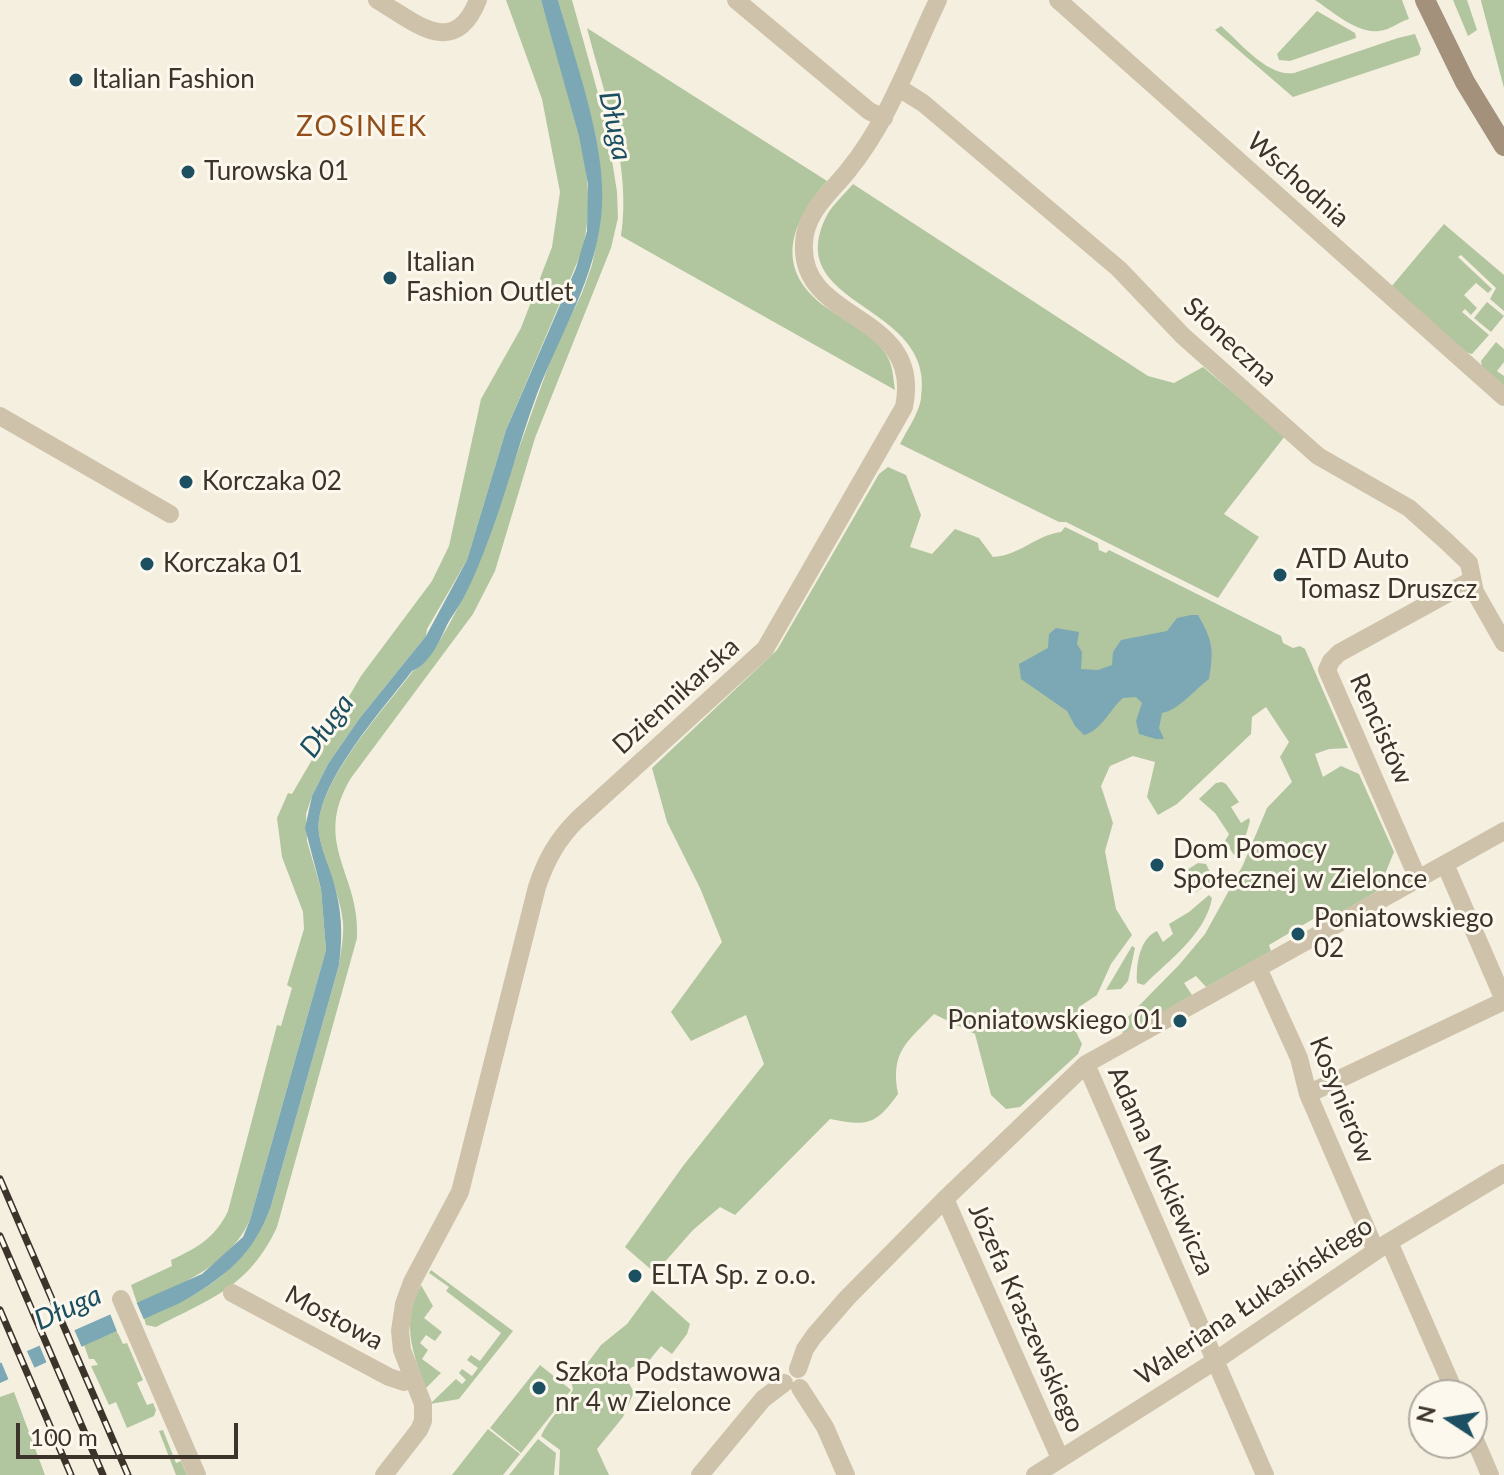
<!DOCTYPE html>
<meta charset="utf-8">
<style>
body{margin:0}
#map{position:relative;width:1504px;height:1475px;overflow:hidden;background:#f5efe0;font-family:Lato,sans-serif}
canvas{display:block}
.north{position:absolute;left:1408px;top:1379px;width:80px;height:80px;box-sizing:border-box;background:#fcf8ed;border:2px solid #afa99f;border-radius:50%;rotate:282deg;font-size:22px;font-weight:700;line-height:32px;text-align:center;color:#3c332a}
.north::after{content:'';display:block;margin:auto;width:28px;height:36px;background:#1c4f61;clip-path:polygon(50% 0,100% 100%,50% 72%,0 100%)}
.scale{position:absolute;left:16px;top:1423px;width:222px;height:36px;box-sizing:border-box;border:4px solid #3c332a;border-top:0;padding-left:10px;font-size:24px;line-height:28px;white-space:nowrap;color:#3c332a;-webkit-text-stroke:6px #fcf8ed;paint-order:stroke}
</style>
<div id="map">
<canvas width="1504" height="1475"></canvas>
<div class="north">N</div>
<div class="scale">100 m</div>
</div>
<script>
const ctx = document.querySelector('canvas').getContext('2d');
ctx.lineJoin = 'round';
function fill(path, color) {
  ctx.fillStyle = color;
  ctx.fill(path, 'evenodd');
}
function stroke(path, color, width, dash) {
  ctx.strokeStyle = color;
  ctx.lineWidth = width;
  ctx.lineCap = dash ? 'butt' : 'round';
  ctx.setLineDash(dash || []);
  ctx.stroke(path);
}
function label(font, color, halo, rows, align = 'center') {
  ctx.font = font + ' Lato,sans-serif';
  ctx.lineWidth = 6;
  ctx.setLineDash([]);
  ctx.textBaseline = 'middle';
  ctx.strokeStyle = halo;
  ctx.fillStyle = color;
  for (const [text, x, y, turn = 0] of rows) {
    ctx.save();
    ctx.translate(x, y);
    ctx.rotate((+turn || 0) * Math.PI / 180);
    ctx.textAlign = isNaN(turn) ? turn : align;
    if (halo) ctx.strokeText(text, 0, 0);
    ctx.fillText(text, 0, 0);
    ctx.restore();
  }
}
fill(new Path2D(`
 M506,0H541C563,76 604,172 582,251L506,430L467,560L427,629L426,636L359,719L328,764L312,796L306,814L307,841L321,889L326,950L250,1220C229,1266 181,1285 137,1303L131,1285L172,1266L171,1260C196,1249 216,1237 228,1211L277,1025L281,1026L292,988L287,985L304,929L303,912L282,857L277,818L288,793L292,794L361,676L432,581L449,546L481,399L521,328L552,247L560,192L542,99Z
 M558,0H572L606,122L617,192L618,218L611,248L535,438L495,571L473,614L351,778C311,844 361,874 357,938L277,1227C249,1287 212,1298 156,1327L146,1325L144,1318C202,1295 248,1268 271,1206L339,965C341,951 344,936 343,922C340,892 323,863 319,833C313,786 385,708 413,671C433,663 464,596 474,574L552,356L582,293L592,265L599,231L602,205L601,177L593,131Z
 M1315,0H1402L1409,19C1399,22 1390,30 1379,31C1357,34 1332,11 1315,0Z
 M1453,0H1467L1477,30L1468,36Z
 M1481,0H1504V88L1481,1Z
 M1317,11L1355,33L1356,38L1290,61L1279,60L1277,54Z
 M1221,26C1240,42 1267,77 1294,73L1398,38L1415,34L1421,49L1419,55L1293,97L1215,30Z
 M587,28L827,181C790,223 773,270 827,308C847,322 872,333 886,354C893,365 893,377 895,390L621,236C632,166 604,95 587,28Z
 M853,184L1148,376L1174,383L1203,367L1285,436L1224,514L1259,537L1218,598L1066,522H1059L900,444C907,430 918,415 921,399C938,302 781,309 826,217C832,205 844,195 853,184Z
 M1444,224L1504,275V311L1490,299L1496,288L1461,255L1458,257L1492,289L1488,293L1476,283L1464,295L1477,308L1471,315L1465,309L1462,312L1489,335L1472,354L1465,352L1391,287Z
 M1487,302L1504,316L1491,332L1474,318Z
 M1496,342L1504,349V362L1497,371L1504,376V386L1482,367L1481,361Z
 M888,467L906,475L921,515L910,547L932,554L955,529L979,538L993,557C1019,556 1036,535 1061,532L1065,527L1098,543L1099,550L1106,553L1109,550L1281,636L1283,643L1293,648L1300,646L1305,649L1348,748L1329,749L1315,754L1323,777L1341,766L1359,774L1394,852L1385,874L1388,885L1338,914L1320,915L1269,945L1271,951L1206,987L1196,976L1184,983L1192,995L1124,1035L1119,1026L1179,965L1205,934L1243,865L1267,808L1292,782L1280,757L1289,742L1266,707L1252,717L1251,734L1177,804L1158,815L1147,797L1155,762L1133,756L1110,766L1101,786L1113,823L1105,851L1116,909L1132,935L1111,964L1097,995L1079,1007L1082,1017L1072,1024L1082,1044L1078,1054L1020,1107L1006,1109L991,1095L975,1034L934,1014C907,1042 890,1052 898,1094C875,1126 867,1126 830,1119L735,1215L720,1207L693,1230L655,1273L625,1247L683,1166L764,1064L746,1015L691,1041L671,1012L722,942L700,888L667,822L652,768L777,650L879,474Z
 M1222,782L1226,784L1239,802L1231,807L1241,823L1249,818L1250,821L1243,845L1234,855L1225,841L1229,834L1215,813L1199,799L1216,783Z
 M1198,863L1206,864L1213,878L1212,882L1196,892L1185,871Z
 M1209,895L1212,898C1206,934 1168,961 1144,985L1137,983C1136,965 1139,939 1157,931L1163,942L1173,934L1169,924L1189,912Z
 M1132,946L1135,948L1128,981L1121,989L1106,990Z
 M431,1270L513,1331L459,1399L430,1404L456,1379L462,1384L466,1380L459,1373L462,1369L472,1376L478,1368L467,1360L471,1355L480,1361L501,1333L446,1291L449,1287L429,1273Z
 M421,1285L433,1306L424,1318L442,1332L435,1341L426,1335L420,1343L428,1350L422,1359L441,1373L426,1388C412,1352 401,1322 421,1285Z
 M652,1290L690,1324L687,1334L672,1354L661,1346L647,1363L632,1367L624,1375L634,1392L623,1417L597,1449L609,1475H559L560,1450L541,1436C548,1420 564,1405 573,1390L569,1371L580,1373L601,1345L627,1324Z
 M117,1331L123,1344L127,1343L143,1380L137,1383L147,1405L153,1403L156,1410L154,1416L127,1428L116,1402L109,1405L91,1366L98,1365L94,1359H89L84,1345Z
 M540,1365L571,1390L521,1453L490,1428Z
 M14,1392L45,1475H0V1397Z
 M488,1429L520,1454L503,1475H452Z
 M163,1430L176,1463L181,1461L187,1475H176L159,1431Z
 M538,1439L556,1453L554,1475H509Z`), '#b1c69e');
fill(new Path2D(`
 M541,0H558C575,61 606,143 602,207C598,275 561,331 537,394C518,445 505,498 485,549C478,567 470,587 460,604C456,611 451,617 447,625C440,640 430,664 412,671C384,708 313,786 319,833C321,849 328,864 333,880C342,910 343,934 339,965L271,1206C253,1256 225,1277 180,1303L0,1383V1363L202,1274L243,1237L250,1220L326,950L321,889L305,828L312,796L328,764L359,719L426,636L467,560L506,430L576,268L587,231L588,184L579,136Z
 M1191,615H1198C1213,641 1214,650 1209,679C1194,690 1179,710 1162,713L1159,728L1164,739H1156L1139,734L1136,721L1142,703L1136,697L1123,698C1110,709 1102,730 1084,735L1075,726L1067,711L1021,679L1019,664L1048,648L1049,634L1056,628L1079,632L1077,644L1082,652L1081,669L1098,670L1112,665L1113,652L1121,640L1167,631L1177,618Z`), '#7ca7b5');
fill(new Path2D(`
 M135,1299L145,1322L118,1334L109,1311Z
 M73,1327L83,1350L48,1366L38,1342Z
 M25,1347L36,1371L10,1383L0,1359Z`), '#f5efe0');
stroke(new Path2D(`
 M377,0C415,22 454,60 478,0
 M736,0L869,111L884,118
 M1058,0L1504,397
 M899,88L923,103L1119,269L1183,336L1318,456L1409,508L1446,541L1469,563L1475,592L1504,643
 M0,416L170,514
 M1445,864L1504,1000
 M1418,879L1327,670L1331,661L1339,653L1472,580
 M1258,968L1299,1058L1308,1094L1376,1251
 M1086,1064L1265,1475
 M1308,1094L1504,1001
 M945,1199L1060,1458
 M1389,1242L1456,1395
 M232,1293L389,1377L404,1382L413,1379
 M121,1299L197,1475
 M798,1369L805,1349L814,1336L847,1298L945,1199L1086,1064L1504,831
 M800,1388L825,1427L846,1475
 M1472,1433L1490,1475
 M384,1475L419,1430L423,1421V1404L402,1350L400,1331L404,1304L412,1282L460,1192L537,887C546,860 557,840 577,820L765,649L904,407C924,311 799,324 804,243C805,213 830,193 847,172C889,121 910,58 938,0
 M700,1475L763,1399L784,1383
 M1035,1475L1215,1361L1389,1242L1504,1173`), '#cfc2aa', 18);
stroke(new Path2D(`
 M1425,0L1465,82L1504,146`), '#a3917b', 20);
const rail = new Path2D(`
 M0,1179L128,1475
 M0,1236L103,1475
 M0,1310L71,1475`);
stroke(rail, '#3c332a', 7);
stroke(rail, '#fcf8ed', 4, [12]);
for (const [x, y, r, color] of [
 [76,80,8,"#1c4f61"],
 [188,172,8,"#1c4f61"],
 [390,278,8,"#1c4f61"],
 [186,482,8,"#1c4f61"],
 [147,564,8,"#1c4f61"],
 [1280,575,8,"#1c4f61"],
 [1157,865,8,"#1c4f61"],
 [1298,934,8,"#1c4f61"],
 [1180,1021,8,"#1c4f61"],
 [635,1276,8,"#1c4f61"],
 [539,1388,8,"#1c4f61"]
]) {
  const dot = new Path2D();
  dot.arc(x, y, r, 0, 2 * Math.PI);
  ctx.fillStyle = color;
  ctx.fill(dot);
  stroke(dot, '#fcf8ed', 3);
}
label('26px', '#3c332a', '#fcf8ed', [
 ["Italian Fashion",92,80],
 ["Turowska 01",204,172],
 ["Italian",406,263],
 ["Fashion Outlet",406,293],
 ["Korczaka 02",202,482],
 ["ATD Auto",1296,560],
 ["Tomasz Druszcz",1296,590],
 ["Korczaka 01",163,564],
 ["Dom Pomocy",1173,850],
 ["Społecznej w Zielonce",1173,880],
 ["Poniatowskiego",1314,919],
 ["02",1314,949],
 ["Poniatowskiego 01",1164,1021,"right"],
 ["ELTA Sp. z o.o.",651,1276],
 ["Szkoła Podstawowa",555,1373],
 ["nr 4 w Zielonce",555,1403]
], 'left');
label('26px', '#3c332a', '#fcf8ed', [
 ["Wschodnia",1298,180,42],
 ["Słoneczna",1230,342,43],
 ["Dziennikarska",676,696,-42],
 ["Rencistów",1381,729,66],
 ["Kosynierów",1342,1100,68],
 ["Adama Mickiewicza",1161,1171,66],
 ["Waleriana Łukasińskiego",1254,1301,-34],
 ["Mostowa",334,1318,28],
 ["Józefa Kraszewskiego",1026,1318,66]
]);
label('italic 28px', '#1c4f61', '#fcf8ed', [
 ["Długa",615,126,78],
 ["Długa",327,726,-54],
 ["Długa",68,1308,-24]
]);
ctx.letterSpacing = '2px';
label('28px', '#914f1c', '#fcf8ed', [
 ["ZOSINEK",362,127]
]);
ctx.letterSpacing = '0px';
</script>
